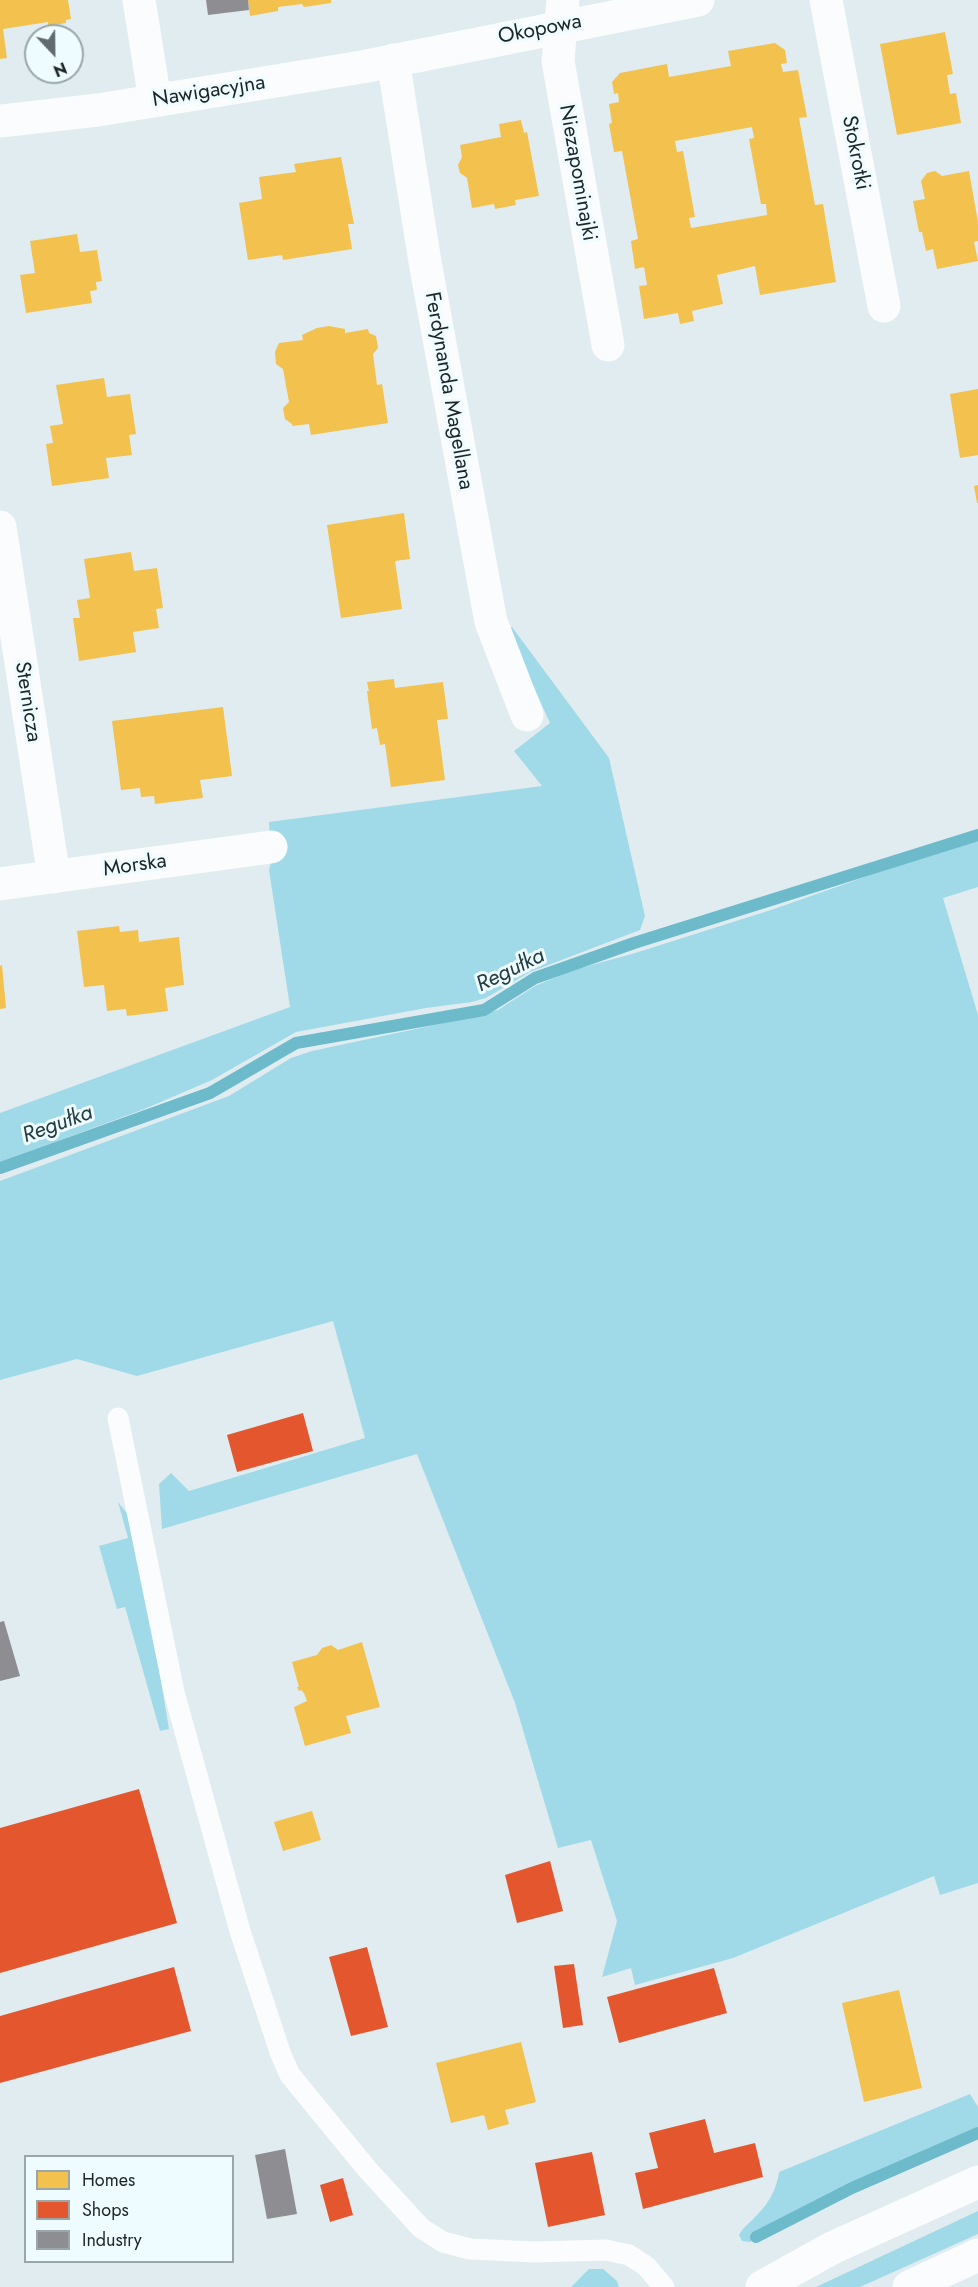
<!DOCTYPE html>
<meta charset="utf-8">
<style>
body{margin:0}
#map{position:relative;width:978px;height:2287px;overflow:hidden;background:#e0ecf0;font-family:Jost,sans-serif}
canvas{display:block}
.legend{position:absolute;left:24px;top:2155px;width:210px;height:108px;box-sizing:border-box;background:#eefcff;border:2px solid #9aa6a8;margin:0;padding:8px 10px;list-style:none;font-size:18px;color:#1c2426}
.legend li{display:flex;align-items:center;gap:12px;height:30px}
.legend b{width:30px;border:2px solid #9aa6a8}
.north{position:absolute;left:24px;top:24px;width:60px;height:60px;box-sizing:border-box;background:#eefcff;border:2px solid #9aa6a8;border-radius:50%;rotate:158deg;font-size:16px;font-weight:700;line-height:24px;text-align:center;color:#1c2426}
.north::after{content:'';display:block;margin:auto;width:21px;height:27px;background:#616a6d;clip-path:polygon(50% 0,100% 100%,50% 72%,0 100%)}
</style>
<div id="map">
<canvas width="978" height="2287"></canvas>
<ul class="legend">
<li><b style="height:16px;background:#f2c14e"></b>Homes</li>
<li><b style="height:16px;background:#e4572e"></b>Shops</li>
<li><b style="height:16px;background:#8d8d92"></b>Industry</li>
</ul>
<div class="north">N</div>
</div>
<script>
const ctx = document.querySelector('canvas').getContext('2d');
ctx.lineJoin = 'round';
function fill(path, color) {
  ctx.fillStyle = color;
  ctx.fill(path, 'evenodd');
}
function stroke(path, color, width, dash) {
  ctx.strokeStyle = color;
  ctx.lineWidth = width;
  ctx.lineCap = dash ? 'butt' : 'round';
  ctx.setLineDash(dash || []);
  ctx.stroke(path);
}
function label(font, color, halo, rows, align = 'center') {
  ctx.font = font + ' Jost,sans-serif';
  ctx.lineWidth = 6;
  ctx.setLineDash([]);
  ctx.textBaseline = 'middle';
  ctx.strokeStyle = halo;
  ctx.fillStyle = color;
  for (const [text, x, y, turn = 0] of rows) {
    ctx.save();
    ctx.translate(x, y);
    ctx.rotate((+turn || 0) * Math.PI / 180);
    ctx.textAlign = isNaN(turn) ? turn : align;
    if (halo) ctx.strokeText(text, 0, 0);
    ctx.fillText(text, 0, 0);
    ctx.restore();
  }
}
fill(new Path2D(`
 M512,627L609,758L645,916L640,930L530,972L486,998L472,1002L426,1008L296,1032L212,1080L142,1110L0,1162V1113L290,1007L269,870L271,862L269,822L542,786L514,751L550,723L508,630Z
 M978,837V887L943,898L978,1015V1883L940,1895L934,1876L733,1958L635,1985L631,1968L602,1977L617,1921L591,1840L558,1848L515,1703L417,1454L162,1529L159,1484L171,1473L189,1491L365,1438L333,1321L137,1376L77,1359L0,1380V1181L229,1096L291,1058L312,1051L458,1020L498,1010L535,986L573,970L632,954L774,909Z
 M118,1502L129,1516L146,1591L169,1729L160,1731L125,1607L117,1609L99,1546L128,1538Z
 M970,2094L978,2107V2135L750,2242L742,2241L739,2235C744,2226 751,2222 758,2214C769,2203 777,2188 779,2172Z
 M978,2211V2234L860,2287H816Z
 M589,2269H603L617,2281L619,2287H571Z`), '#a0dae8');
fill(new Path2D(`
 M0,0H68L71,19L66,20V23L48,26V22L3,29L7,58L0,59Z
 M248,0H331V3L304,7L302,4L278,7V11L250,16Z
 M945,32L953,74L947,75L950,94L956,93L961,123L897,135L880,44Z
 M775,43L785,50L787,63L781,64L783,72L798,70L807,117L799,118L815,205L823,204L836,282L760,295L755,266L717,275L723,304L692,311L694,321L680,324L678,313L644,319L639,286L647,285L644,267L635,269L631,241L638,239L622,151L614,152L609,124L612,123L609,104L619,102L618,93L614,94L612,82L620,73L667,64L669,77L731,66L728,51ZM752,127L754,138L749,139L761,204H766L767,215L691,228L689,218L695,217L683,151L677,152L675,141Z
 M521,120L524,133L527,132L539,196L515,200L516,205L495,209L494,204L472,208L467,178L460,173L458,165L462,157L460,145L501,137L499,124Z
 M341,157L354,224H348L352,249L283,260L282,255L248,260L239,203L262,199L259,177L296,172L294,164Z
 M935,171L942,176L969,171L978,222V241L974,242L978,261L937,269L933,249L926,251L922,232H919L913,201L925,199L921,181L927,173Z
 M77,234L80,252L97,250L102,281L96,282L97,290L90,291L92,303L26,313L20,275L35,273L30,241Z
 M329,326L345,329V333L368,329L369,333L376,336L378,348L373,354L377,385L382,384L388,423L311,435L309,424L292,426V424L285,419L283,408L289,402L283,369L276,364L275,352L279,343L303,340L302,335L317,328Z
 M104,378L107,397L130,394L136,434L129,435L132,455L106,458L109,478L52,486L46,444L53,443L50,426L63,424L56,385Z
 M978,389V455L960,458L950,394Z
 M978,485V503H977L974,486Z
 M404,513L410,559L395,561L402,609L341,618L327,525Z
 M131,552L134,571L157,568L163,608L156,609L159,628L133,632L136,652L79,661L73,618H80L77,600L90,598L84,559Z
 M394,679L395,688L443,682L448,719L437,720L445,780L391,787L385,744L380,745L377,728L372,729L367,691H369L367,682Z
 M223,707L232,776L200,780L203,798L155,804L154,796L141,797L140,788L121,790L112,721Z
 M119,926L120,932L138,930L139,942L179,937L184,985L165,988L168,1011L127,1016L126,1009L107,1011L104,985L84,987L77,931Z
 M2,965L6,1008L0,1009V966Z
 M362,1642L380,1707L346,1716L351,1733L305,1746L294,1707L307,1701L304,1693L301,1690L299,1691L297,1687H299L292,1662L317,1655L322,1648L331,1645L338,1650Z
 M312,1811L321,1840L283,1851L274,1822Z
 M899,1990L922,2088L864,2102L842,2003Z
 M521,2042L536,2102L505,2110L509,2124L488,2130L484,2115L451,2123L436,2063Z`), '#f2c14e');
fill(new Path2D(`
 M303,1413L313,1451L237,1472L227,1435Z
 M139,1789L177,1923L0,1973V1828Z
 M550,1861L563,1911L517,1923L505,1875Z
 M367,1947L388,2027L351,2036L329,1957Z
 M574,1964L583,2025L563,2028L554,1966Z
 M174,1967L191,2031L0,2083V2016Z
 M714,1968L727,2013L619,2043L607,1997Z
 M705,2119L714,2153L755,2143L763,2177L643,2209L635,2173L658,2168L649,2133Z
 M592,2152L605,2215L548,2227L535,2163Z
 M343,2178L353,2215L330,2222L320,2185Z`), '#e4572e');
fill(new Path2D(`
 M206,0H248L249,10L208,15Z
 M4,1621L20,1676L0,1681V1622Z
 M285,2149L297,2214L267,2219L255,2155Z`), '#8d8d92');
stroke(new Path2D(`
 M0,1168L210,1093L296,1043L484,1010L535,978L634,943L978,835
 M756,2237L852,2188L978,2133`), '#6cbaca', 12);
stroke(new Path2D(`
 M118,1418L174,1692L240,1931L281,2055L290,2075L367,2169L421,2228L443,2242L470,2249L535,2252L606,2250L629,2255L646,2266L664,2287`), '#fafcfd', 21);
stroke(new Path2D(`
 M139,0L155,100
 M563,0L558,61L608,345
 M826,0L884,306
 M393,60L425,262L491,622L527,715
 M0,121L98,110L362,67L698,0
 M0,527L54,877
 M0,884L271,847`), '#fafcfd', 33);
stroke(new Path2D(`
 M762,2287L832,2248L978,2182
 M909,2287L978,2255`), '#fafcfd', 33);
label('21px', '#1c2426', '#eefcff', [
 ["Okopowa",540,30,-11],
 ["Nawigacyjna",209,92,-9],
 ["Stokrotki",855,153,79],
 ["Niezapominajki",577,173,80],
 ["Ferdynanda Magellana",448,391,80],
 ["Sternicza",27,702,81],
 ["Morska",135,866,-8]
]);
label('italic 22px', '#243b40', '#eefcff', [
 ["Regułka",511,971,-26],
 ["Regułka",58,1125,-20]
]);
</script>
